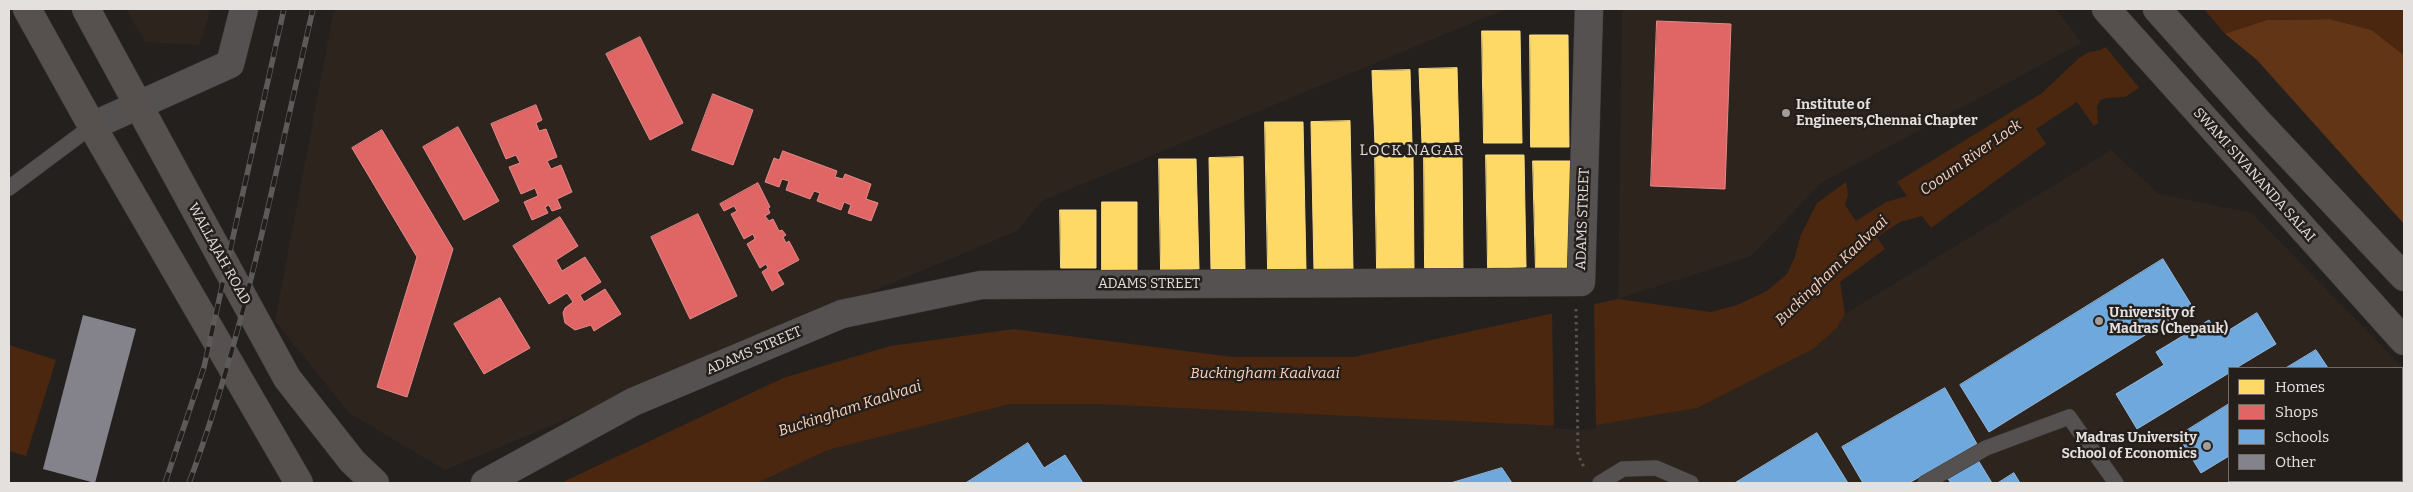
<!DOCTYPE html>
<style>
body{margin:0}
#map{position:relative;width:2413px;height:492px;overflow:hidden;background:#23201e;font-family:Bitter,serif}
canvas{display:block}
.frame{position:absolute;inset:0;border:10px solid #e4e0de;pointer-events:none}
.legend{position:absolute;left:2228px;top:367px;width:175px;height:115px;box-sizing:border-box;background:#251f1c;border:1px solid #716c6a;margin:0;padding:6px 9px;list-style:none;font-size:15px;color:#e4e0de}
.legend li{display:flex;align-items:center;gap:10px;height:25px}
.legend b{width:25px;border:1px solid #716c6a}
</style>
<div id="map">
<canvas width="2413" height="492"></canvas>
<div class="frame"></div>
<ul class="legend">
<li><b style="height:14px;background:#ffd966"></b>Homes</li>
<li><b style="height:14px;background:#e06666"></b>Shops</li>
<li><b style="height:14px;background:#6fa8dc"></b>Schools</li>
<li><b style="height:14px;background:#84838b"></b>Other</li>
</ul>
</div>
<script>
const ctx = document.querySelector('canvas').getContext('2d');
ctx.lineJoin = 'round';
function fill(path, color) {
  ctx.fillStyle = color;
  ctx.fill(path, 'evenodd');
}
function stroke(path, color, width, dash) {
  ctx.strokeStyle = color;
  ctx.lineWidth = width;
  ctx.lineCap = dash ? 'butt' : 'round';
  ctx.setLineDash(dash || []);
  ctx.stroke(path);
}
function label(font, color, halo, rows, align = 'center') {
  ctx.font = font + ' Bitter,serif';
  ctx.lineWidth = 5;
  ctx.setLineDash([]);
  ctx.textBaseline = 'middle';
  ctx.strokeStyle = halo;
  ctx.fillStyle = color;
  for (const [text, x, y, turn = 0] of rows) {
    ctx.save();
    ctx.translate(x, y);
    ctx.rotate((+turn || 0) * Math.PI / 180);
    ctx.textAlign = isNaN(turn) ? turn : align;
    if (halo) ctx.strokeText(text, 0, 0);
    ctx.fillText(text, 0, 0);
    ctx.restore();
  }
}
fill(new Path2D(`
 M126,9H211L199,45L145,42Z
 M334,9H1506L1042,201L1017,231L445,470L349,413L275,321Z
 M1622,9H2056L2082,43L1821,183L1751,256L1618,299Z
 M2111,150L2159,194L2252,213L2404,369V483H757L828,450L1010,404H1097L1837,328L1845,314ZM2229,368H2402V481H2229Z`), '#2e241e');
fill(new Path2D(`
 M2330,19L2372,30L2404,55V224L2257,60L2224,33L2267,20Z`), '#623516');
fill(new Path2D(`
 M2160,9H2404V55L2372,30L2330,19L2267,20L2200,42L2163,65L2139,88L2125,97L2106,98L2100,100L2097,107L2098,123L2094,126L2077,102L2036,129L2046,144L1931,228L1922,216L1900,222L1877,237L1885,249L1840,282L1845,314L1837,328L1813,349L1697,408L1584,427L1097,404H1010L828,450L757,483H561L783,378L890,346L1014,329L1233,357H1354L1618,299L1711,312L1737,305L1767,291L1787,274L1795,257L1800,237L1817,203L1846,182L1848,195L1845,205L1856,221L1886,202L1907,196L1897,182L2042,93L2079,58L2089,52L2100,50L2133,32Z
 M9,345L56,360L26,456L9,451Z`), '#4c270f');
fill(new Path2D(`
 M2157,9H2204L2226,35L2201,44L2179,56L2141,90L2104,45L2132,30Z
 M1594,301L1596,428L1584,430L1554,428L1552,310Z`), '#23201e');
const homes = new Path2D(`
 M1482,31H1520L1522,143H1484Z
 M1530,35H1568L1569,147H1531Z
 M1457,68L1459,142L1422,143L1419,69Z
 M1410,70L1412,144L1375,145L1372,71Z
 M1350,121L1353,269L1314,270L1311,122Z
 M1265,122H1303L1306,270H1268Z
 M1486,155H1524L1526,267L1488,268Z
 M1375,156H1413L1414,269H1377Z
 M1424,156H1462L1463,268H1425Z
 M1243,157L1245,269H1211L1209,158Z
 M1159,159H1196L1199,269L1161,271Z
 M1533,161H1572L1573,273H1536Z
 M1102,202H1137V276H1102Z
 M1060,210H1096V268H1061Z`);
fill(homes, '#ffd966');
stroke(homes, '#f7db8a', 1);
const shops = new Path2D(`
 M1657,21L1731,24L1725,189L1651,186Z
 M640,37L683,123L650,140L606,54Z
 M713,94L753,110L733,165L692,150Z
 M536,105L542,120L536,123L539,131L546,129L557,157L547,161L551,169L561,165L572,192L557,199L561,208L552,211L549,205L545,207L548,213L532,220L524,202L538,196L535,188L521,194L509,167L520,163L516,155L506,159L491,124Z
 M458,127L499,201L464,220L423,147Z
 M382,130L453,249L407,397L377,387L417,257L352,148Z
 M783,151L837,171L835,177L843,179L845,174L871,184L866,199L878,203L871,221L848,213L851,205L844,202L841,210L817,201L820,193L814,191L810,199L786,190L789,181L782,179L779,187L765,182L774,158L779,160Z
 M758,183L770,207L768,208L770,213L765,216L769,221L773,219L779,231L782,230L786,235L783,237L786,243L789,241L799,260L777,272L784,284L772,291L762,272L768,268L766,264L760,268L747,244L755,239L753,234L744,239L731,214L737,211L734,206L724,211L720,204Z
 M698,214L737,296L690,319L651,237Z
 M560,217L578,246L556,260L562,271L585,257L601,282L580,295L584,302L605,289L621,314L594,331L591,325L575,330L565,323L563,313L565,308L573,302L567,293L549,304L513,246Z
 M500,298L530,348L484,374L454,324Z`);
fill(shops, '#e06666');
stroke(shops, '#e18b8a', 1);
const schools = new Path2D(`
 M2163,259L2192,306L1989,432L1960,385Z
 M2257,313L2276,344L2236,368H2229V373L2137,429L2116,394L2164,365L2156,352L2209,320L2219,336Z
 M2316,350L2328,368H2286Z
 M1945,388L1977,444L1909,483H1863L1842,447Z
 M2229,404V456L2201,473L2178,436Z
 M1817,433L1848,483H1735Z
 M1028,443L1044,468L1065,455L1083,483H966Z
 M1978,460L1992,483H1951L1948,479Z
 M1502,468L1512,483H1451Z
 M2014,473L2020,483H1998Z
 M2245,481H2373L2375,483H2247Z`);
fill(schools, '#6fa8dc');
stroke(schools, '#92b9dd', 1);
fill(new Path2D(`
 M83,315L136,329L95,483L43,469Z`), '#84838b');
const lane = new Path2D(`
 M9,188L92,126
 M1600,483L1623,469L1656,468L1691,483
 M1925,483L1986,448L2069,417L2116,483`);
const street = new Path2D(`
 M92,126L230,64L244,9
 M485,483L633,402L842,314L981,285L1581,282L1589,9`);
const secondary = new Path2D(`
 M27,9L92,126L299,483
 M86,9L287,378L352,461L375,483
 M2106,9L2404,341
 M2157,9L2259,123L2404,277`);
stroke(lane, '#3f3d3b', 16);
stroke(street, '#3f3d3b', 29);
stroke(secondary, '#3f3d3b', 29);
stroke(new Path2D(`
 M1576,309L1578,455L1585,469`), '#575554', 3, [2.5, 4]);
stroke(lane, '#545150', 15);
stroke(street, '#545150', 28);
stroke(secondary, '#56504e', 28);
const rail = new Path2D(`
 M165,483L204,367L284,9
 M189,483C246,330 276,168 313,9`);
stroke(rail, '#5d5b5a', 5.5);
stroke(rail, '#251f1c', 4, [11]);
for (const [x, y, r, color] of [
 [1786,113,5,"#a09d9b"],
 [2099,321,5,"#a09d9b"],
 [2207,446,5,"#a09d9b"]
]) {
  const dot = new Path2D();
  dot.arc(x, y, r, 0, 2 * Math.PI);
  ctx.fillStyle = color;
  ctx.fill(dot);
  stroke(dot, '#251f1c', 2);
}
label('bold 14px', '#e4e0de', '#251f1c', [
 ["Institute of",1796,105],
 ["Engineers,Chennai Chapter",1796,121],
 ["University of",2109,313],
 ["Madras (Chepauk)",2109,329],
 ["Madras University",2197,438,"right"],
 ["School of Economics",2197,454,"right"]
], 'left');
label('14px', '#e4e0de', '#251f1c', [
 ["SWAMI SIVANANDA SALAI",2254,175,48],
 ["ADAMS STREET",1583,219,-88],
 ["WALLAJAH ROAD",219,254,61],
 ["ADAMS STREET",1149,284],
 ["ADAMS STREET",754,351,-23]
]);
ctx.letterSpacing = '1px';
label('15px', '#e4e0de', '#251f1c', [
 ["LOCK NAGAR",1412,151]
]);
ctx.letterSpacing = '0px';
label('italic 15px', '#fdd2b9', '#251f1c', [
 ["Cooum River Lock",1971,158,-35],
 ["Buckingham Kaalvaai",1832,271,-44],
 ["Buckingham Kaalvaai",1265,374],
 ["Buckingham Kaalvaai",850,409,-18]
]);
</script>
